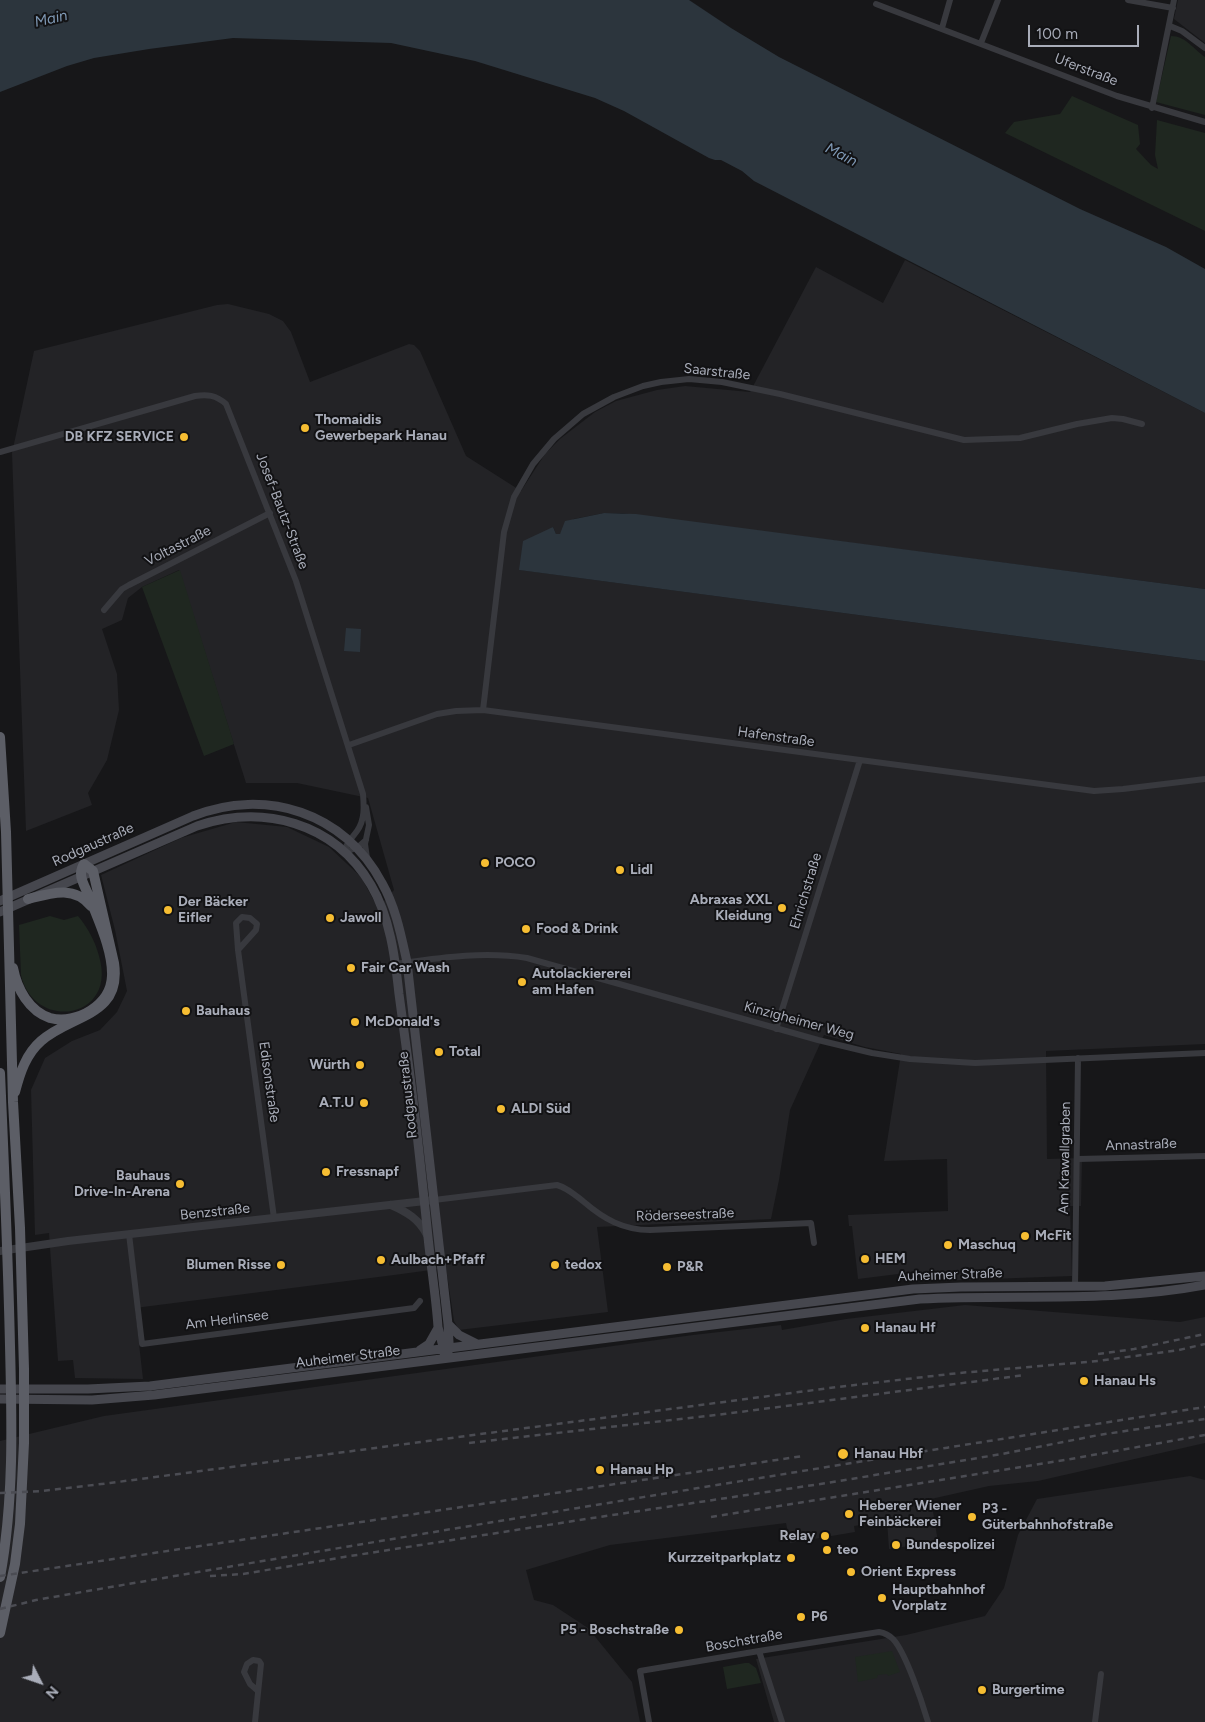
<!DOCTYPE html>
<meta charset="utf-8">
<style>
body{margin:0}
#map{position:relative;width:1205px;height:1722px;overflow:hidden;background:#171719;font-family:Figtree,sans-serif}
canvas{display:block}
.north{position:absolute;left:15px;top:1657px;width:50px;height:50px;-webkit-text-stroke:4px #121214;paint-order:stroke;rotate:131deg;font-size:14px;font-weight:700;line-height:20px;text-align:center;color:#a9adb9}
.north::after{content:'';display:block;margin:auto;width:18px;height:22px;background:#a9adb9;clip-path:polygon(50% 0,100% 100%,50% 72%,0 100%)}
.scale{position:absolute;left:1028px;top:25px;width:111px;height:22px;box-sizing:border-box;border:2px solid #a9adb9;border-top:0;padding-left:6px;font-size:15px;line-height:18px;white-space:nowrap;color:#a9adb9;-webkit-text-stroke:4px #121214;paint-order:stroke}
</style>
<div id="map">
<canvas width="1205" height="1722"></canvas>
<div class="north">N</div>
<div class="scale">100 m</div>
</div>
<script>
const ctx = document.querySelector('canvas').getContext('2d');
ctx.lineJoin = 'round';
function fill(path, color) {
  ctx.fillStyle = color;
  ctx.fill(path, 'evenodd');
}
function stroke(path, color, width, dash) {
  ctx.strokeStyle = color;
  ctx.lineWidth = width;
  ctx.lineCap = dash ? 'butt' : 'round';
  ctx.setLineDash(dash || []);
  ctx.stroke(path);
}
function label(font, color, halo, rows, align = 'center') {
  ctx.font = font + ' Figtree,sans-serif';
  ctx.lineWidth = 4;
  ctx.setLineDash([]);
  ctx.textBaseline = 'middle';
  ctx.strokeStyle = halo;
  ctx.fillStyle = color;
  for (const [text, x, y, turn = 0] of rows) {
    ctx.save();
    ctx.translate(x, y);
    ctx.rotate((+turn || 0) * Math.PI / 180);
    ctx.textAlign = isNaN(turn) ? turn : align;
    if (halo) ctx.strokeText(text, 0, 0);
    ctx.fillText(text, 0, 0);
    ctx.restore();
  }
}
fill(new Path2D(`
 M1178,0H1205V43L1174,19Z
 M905,260L1205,413V589L621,513H604L574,519L560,534H556L553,527L520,570L1205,661V1044L1046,1051L1047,1159L1082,1158L1081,1206H1070L1072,1276L907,1282L898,1274L858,1279L852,1226H849L848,1215L948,1211L947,1159L884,1161L901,1054L865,1047L824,1035L790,1110L779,1180L771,1219L597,1227L608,1312L459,1330L454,1321L446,1268L394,1275L135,1308L143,1379L75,1378L73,1360L58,1361L49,1233L35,1235L31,1090L45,1058L72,1041L100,1030L117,1012L127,991L115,930L101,875L181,838L236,822L287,827L329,847L361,877L378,908L394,890L368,798L297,783H246L179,570L142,587L128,598L122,620L102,629L117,674L119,710L107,760L88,793L92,805L26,831L12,453L34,351L217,305L228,304L269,314L283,321L291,332L310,382L409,344L414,345L420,351L466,456L521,491L545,454L560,439L595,412L616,401L657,390L685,386L750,392L816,267L883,303Z
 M965,1305L1180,1322L1205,1317V1443L1038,1481L989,1486L931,1499L938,1542L889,1549L887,1521L854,1526L855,1532L790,1543L786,1523L610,1545L526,1570L534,1600L553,1605L588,1628L632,1682L640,1722H0V1441L104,1416L693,1335L781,1325L782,1330L846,1319Z
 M1190,1476L1205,1480V1722H774L756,1659L906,1635L985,1616L1004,1588L1018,1535L1037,1499Z`), '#232326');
fill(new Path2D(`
 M1171,36C1186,36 1193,49 1205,57V115L1156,102Z
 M1072,96L1138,125L1140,144L1136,149L1151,165L1158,169L1155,155L1157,120L1205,133V231L1005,133L1014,122L1060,114Z
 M180,570L234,744L204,756L142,587Z
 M50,916L64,920L78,916C88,928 95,941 99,956C118,1020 34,1032 21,975L19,925Z
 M892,1651L900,1672L888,1676L887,1674L878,1675L877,1678L858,1682L855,1657Z
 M745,1663H749L756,1668L761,1683L727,1689L723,1667Z`), '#1f2720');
fill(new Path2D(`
 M0,0H689L731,28L779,57L1080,209L1166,247L1205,269V413L754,181L742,171L721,160H715L709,158L624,111L595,98L475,61L391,43L233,38L149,49L94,58L67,66L0,92Z
 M604,513L636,514L1205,589V661L519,570L523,541L553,527L556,534H560L565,521Z
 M346,628L361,629L360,652L344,651Z`), '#2c353d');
stroke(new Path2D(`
 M1128,0L1173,8
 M876,4L1117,96L1205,122
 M1170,26L1182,31L1205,48
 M942,28L950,0
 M981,43L998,0
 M1152,108L1174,0
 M0,452L195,396C207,394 216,395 226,404L296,581L363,794C364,806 365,820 357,831C352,838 346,843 344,852L357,848L366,840
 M104,610L122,589L129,585L270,513
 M483,710L504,532L514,497L533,464L554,439L583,414L614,397L643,386L661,382L689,379L722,382L780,394L964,440L1020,438L1077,424L1112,418L1123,419L1142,424
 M349,745L437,714L456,711L483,710L1094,791L1123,789L1205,779
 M366,807L369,825L365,844L367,858
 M238,950L236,923L242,917L250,918L257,924L256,930L238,950L274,1218
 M395,964C439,958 483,951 527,958L818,1040L872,1053L910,1059L975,1063L1205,1053
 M776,1029L860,760
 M1078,1159L1205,1156
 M434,1200L557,1185C568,1188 575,1195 584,1202C604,1219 623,1230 650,1230L811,1223L814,1243
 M129,1234L142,1344L414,1308L420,1301
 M1075,1287L1078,1058
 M759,1651L782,1722
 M255,1722L261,1664L259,1661L253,1660L247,1664L244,1672L250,1684L258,1691
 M649,1722L640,1671L759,1651L879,1632C885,1633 889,1635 893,1639C906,1653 922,1702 928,1722
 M1095,1722L1101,1674`), '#38393e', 6);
stroke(new Path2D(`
 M391,1205C407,1212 419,1219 427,1235
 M0,1251L68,1241L434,1200`), '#38393e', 8);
stroke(new Path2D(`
 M0,901L193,816C266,787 345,813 382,883C396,908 401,935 407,962L448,1324L449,1342L444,1353
 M0,912L197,826C263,804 334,822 371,885C390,917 395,957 399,994C402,1016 405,1039 408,1061C416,1120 422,1178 428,1237C431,1267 436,1297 438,1327L442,1343L449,1350
 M448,1324L459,1335L477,1344
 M420,1350L429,1344L438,1328
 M0,1389H88L150,1386L913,1289L961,1287L1105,1286L1205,1276
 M0,1399L92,1400L154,1395L920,1299C1016,1294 1111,1303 1205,1285`), '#46474e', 9);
stroke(new Path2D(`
 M0,737L6,832L13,1102L20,1228L24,1369V1443L20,1524L15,1564L0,1633
 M28,899C51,893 74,885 91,906
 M13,968C17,989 29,1011 50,1018C77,1025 111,1005 112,976C113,950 98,920 89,896C86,889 81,881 81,874C81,871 82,867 84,864L93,871L114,963C122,1017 71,1014 41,1041C26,1054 20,1073 15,1092
 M0,1073C4,1164 8,1255 10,1346C12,1423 14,1501 0,1577`), '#5c5e66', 10);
stroke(new Path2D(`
 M1098,1354L1134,1349L1205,1334
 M469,1443L724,1414L1025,1375
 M0,1493L42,1491L110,1483L837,1387L959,1373L1098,1361L1179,1350L1205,1344
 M711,1517L1065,1460L1205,1435
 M0,1576L803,1456
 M210,1576L243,1574L344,1557L586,1519L827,1483L1002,1454L1099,1435L1205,1419
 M0,1609L36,1600L105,1588C471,1525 838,1464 1205,1407`), '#4b4c53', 2.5, [6, 5]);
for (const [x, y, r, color] of [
 [305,428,5,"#f6bd32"],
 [184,437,5,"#f6bd32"],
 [485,863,5,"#f6bd32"],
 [620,870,5,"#f6bd32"],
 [782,908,5,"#f6bd32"],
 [168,910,5,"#f6bd32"],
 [330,918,5,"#f6bd32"],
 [526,929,5,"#f6bd32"],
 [351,968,5,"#f6bd32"],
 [522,982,5,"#f6bd32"],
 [186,1011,5,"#f6bd32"],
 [355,1022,5,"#f6bd32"],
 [439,1052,5,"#f6bd32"],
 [360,1065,5,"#f6bd32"],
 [364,1103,5,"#f6bd32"],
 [501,1109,5,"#f6bd32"],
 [326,1172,5,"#f6bd32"],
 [180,1184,5,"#f6bd32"],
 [1025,1236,5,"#f6bd32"],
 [948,1245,5,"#f6bd32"],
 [865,1259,5,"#f6bd32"],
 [381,1260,5,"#f6bd32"],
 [281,1265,5,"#f6bd32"],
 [555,1265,5,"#f6bd32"],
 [667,1267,5,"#f6bd32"],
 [865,1328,5,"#f6bd32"],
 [1084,1381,5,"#f6bd32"],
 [843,1454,6,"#f6bd32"],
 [600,1470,5,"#f6bd32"],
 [849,1514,5,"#f6bd32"],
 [972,1517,5,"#f6bd32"],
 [825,1536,5,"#f6bd32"],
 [896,1545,5,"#f6bd32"],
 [827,1550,5,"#f6bd32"],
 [791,1558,5,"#f6bd32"],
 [851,1572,5,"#f6bd32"],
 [882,1598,5,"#f6bd32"],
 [801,1617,5,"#f6bd32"],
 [679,1630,5,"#f6bd32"],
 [982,1690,5,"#f6bd32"]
]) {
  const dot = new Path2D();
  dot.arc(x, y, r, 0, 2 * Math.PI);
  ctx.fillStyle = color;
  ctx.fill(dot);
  stroke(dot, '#121214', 2);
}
label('14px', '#a9adb9', '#121214', [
 ["Uferstraße",1086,70,21],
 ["Saarstraße",717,372,6],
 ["Josef-Bautz-Straße",282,511,69],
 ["Voltastraße",178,546,-27],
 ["Hafenstraße",776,737,8],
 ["Rodgaustraße",93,845,-24],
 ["Ehrichstraße",806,891,-73],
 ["Kinzigheimer Weg",799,1021,15],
 ["Edisonstraße",269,1082,82],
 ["Rodgaustraße",408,1095,-96],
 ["Annastraße",1141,1145,-2],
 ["Am Krawallgraben",1065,1158,-89],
 ["Benzstraße",215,1212,-6],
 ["Röderseestraße",685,1215,-2],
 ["Auheimer Straße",950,1275,-2],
 ["Am Herlinsee",227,1320,-7],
 ["Auheimer Straße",348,1357,-7],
 ["Boschstraße",744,1641,-10]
]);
label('bold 14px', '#a9adb9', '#121214', [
 ["Thomaidis",315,420],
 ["Gewerbepark Hanau",315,436],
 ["DB KFZ SERVICE",174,437,"right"],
 ["POCO",495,863],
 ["Lidl",630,870],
 ["Abraxas XXL",772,900,"right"],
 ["Kleidung",772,916,"right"],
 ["Der Bäcker",178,902],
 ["Eifler",178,918],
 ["Jawoll",340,918],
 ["Food & Drink",536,929],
 ["Fair Car Wash",361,968],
 ["Autolackiererei",532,974],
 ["am Hafen",532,990],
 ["Bauhaus",196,1011],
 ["McDonald's",365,1022],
 ["Total",449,1052],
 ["Würth",350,1065,"right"],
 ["A.T.U",354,1103,"right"],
 ["ALDI Süd",511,1109],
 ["Fressnapf",336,1172],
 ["Bauhaus",170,1176,"right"],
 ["Drive-In-Arena",170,1192,"right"],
 ["McFit",1035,1236],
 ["Maschuq",958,1245],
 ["HEM",875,1259],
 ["Aulbach+Pfaff",391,1260],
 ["Blumen Risse",271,1265,"right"],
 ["tedox",565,1265],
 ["P&R",677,1267],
 ["Hanau Hf",875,1328],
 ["Hanau Hs",1094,1381],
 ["Hanau Hbf",854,1454],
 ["Hanau Hp",610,1470],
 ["Heberer Wiener",859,1506],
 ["Feinbäckerei",859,1522],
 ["P3 -",982,1509],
 ["Güterbahnhofstraße",982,1525],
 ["Relay",815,1536,"right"],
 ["Bundespolizei",906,1545],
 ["teo",837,1550],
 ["Kurzzeitparkplatz",781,1558,"right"],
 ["Orient Express",861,1572],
 ["Hauptbahnhof",892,1590],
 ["Vorplatz",892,1606],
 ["P6",811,1617],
 ["P5 - Boschstraße",669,1630,"right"],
 ["Burgertime",992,1690]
], 'left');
label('italic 15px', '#7f99b5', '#121214', [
 ["Main",51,19,-13],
 ["Main",841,155,27]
]);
</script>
